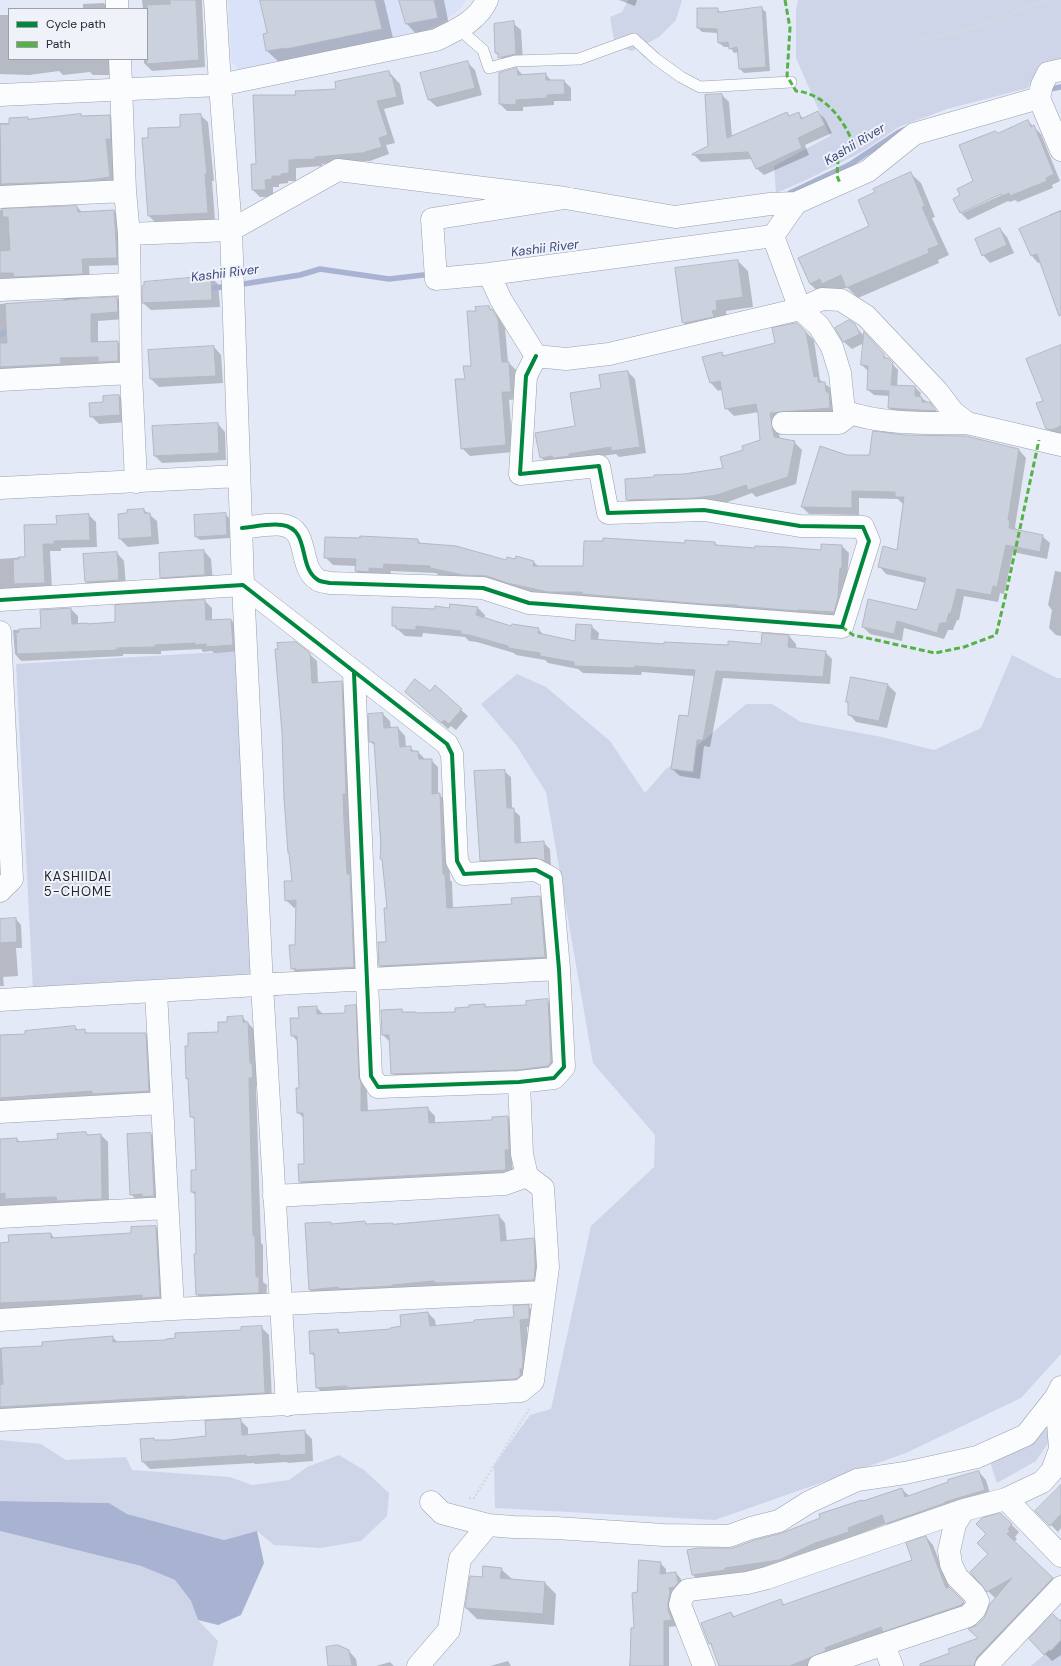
<!DOCTYPE html>
<style>
body{margin:0}
#map{position:relative;width:1061px;height:1666px;overflow:hidden;background:#e4e9f7;font-family:"DM Sans",sans-serif}
canvas{display:block}
.legend{position:absolute;left:8px;top:8px;width:140px;height:52px;box-sizing:border-box;background:#f0f2f9;border:1px solid #9ea0a9;margin:0;padding:5px 7px;list-style:none;font-size:12px;color:#222632}
.legend li{display:flex;align-items:center;gap:8px;height:20px}
.legend b{width:20px;border:1px solid #9ea0a9}
</style>
<div id="map">
<canvas width="1061" height="1666"></canvas>
<ul class="legend">
<li><b style="height:5px;background:#00873e"></b>Cycle path</li>
<li><b style="height:5px;background:#55b246"></b>Path</li>
</ul>
</div>
<script>
const ctx = document.querySelector('canvas').getContext('2d');
ctx.lineJoin = 'round';
function fill(path, color) {
  ctx.fillStyle = color;
  ctx.fill(path, 'evenodd');
}
function stroke(path, color, width, dash) {
  ctx.strokeStyle = color;
  ctx.lineWidth = width;
  ctx.lineCap = dash ? 'butt' : 'round';
  ctx.setLineDash(dash || []);
  ctx.stroke(path);
}
function label(font, color, halo, rows, align = 'center') {
  ctx.font = font + ' "DM Sans",sans-serif';
  ctx.lineWidth = 4;
  ctx.setLineDash([]);
  ctx.textBaseline = 'middle';
  ctx.strokeStyle = halo;
  ctx.fillStyle = color;
  for (const [text, x, y, turn = 0] of rows) {
    ctx.save();
    ctx.translate(x, y);
    ctx.rotate((+turn || 0) * Math.PI / 180);
    ctx.textAlign = isNaN(turn) ? turn : align;
    if (halo) ctx.strokeText(text, 0, 0);
    ctx.fillText(text, 0, 0);
    ctx.restore();
  }
}
fill(new Path2D(`
 M228,0H466L461,8L441,24L420,32L240,70L231,61Z`), '#dae2fa');
fill(new Path2D(`
 M628,0H682L676,20L659,37L632,51L615,46L610,17L622,12Z
 M798,0H1061V61L1040,66L1028,88L947,109L899,127L860,153L802,182L776,193L774,166L830,136L796,58V10Z
 M237,651L258,977L33,991L16,664Z
 M1012,655L1057,678H1061V1354L1021,1398L906,1453L715,1520L495,1508L494,1465L530,1415L551,1409L591,1226L654,1167L655,1135L593,1063L546,792L516,745L481,704L517,674L546,687L610,741L645,793L665,770L704,740L746,704H772L801,722L882,737L934,750L981,728Z
 M1047,1423L1051,1439L1036,1461L997,1483L989,1459Z
 M0,1440L41,1444L66,1460L126,1457L132,1470L230,1477L252,1485L289,1480L307,1467L339,1455L364,1470L389,1493L387,1516L361,1541L321,1548L274,1545L257,1531L224,1540L127,1514L109,1503L0,1501Z
 M0,1531L141,1566L175,1580L191,1601L198,1620L218,1641L213,1666H0Z
 M1061,1640V1666H1031Z`), '#cfd5e9');
fill(new Path2D(`
 M0,1501L109,1503L127,1514L224,1540L257,1531L264,1563L241,1615L218,1625L198,1620L191,1601L175,1580L141,1566L0,1531Z`), '#a8b2d1');
fill(new Path2D(`
 M142,0H202L205,67L152,71L144,63V59H147V9H143Z
 M261,0H384L394,42L280,63L267,51L268,34Z
 M400,0H444L450,30L419,37L407,24Z
 M619,0H637L635,6Z
 M104,3L109,9H79H83V4Z
 M761,8L766,12L770,71L744,73L740,69L738,52L734,53L730,47H724L719,43L718,33L702,32L698,28L717,9L721,13Z
 M0,15H9V59H116L110,75H93L90,72L63,75L59,71L29,75L0,74Z
 M513,23L521,30L523,61L507,65L496,53Z
 M467,62L475,70L482,95L437,107L429,100L422,74Z
 M517,69L523,75L545,74L552,81H564L571,88V101H554V105L523,107V111H507L500,104Z
 M389,72L400,84L404,104L384,109L395,143L386,145L389,154L370,161L322,164V166L296,168V181H288V183L279,184V187H273V197H260L253,190L257,164L297,96L338,90Z
 M722,95L729,102L732,137L787,113L790,116L798,113L804,119L818,112L825,119L832,133L805,145L809,155L764,175L756,168L752,159L701,162L693,154L709,147Z
 M200,115L208,122L214,181H212L215,220L156,223L149,216V139L181,128Z
 M81,116L83,117L109,116L116,124L117,184L0,194V123H10L27,118L29,120Z
 M1028,121L1041,134L1060,181L1052,185L1053,188L1018,202L1015,200L1010,202L1008,201L968,220L961,213L954,199L962,195L974,182L998,134ZM1005,191L1006,193L962,213V211Z
 M910,173L921,183L935,217L932,218L949,255L938,260L939,263L858,298L847,287L833,293L821,294L810,284L799,259L870,227L876,192Z
 M77,207L83,213L114,211L121,219L124,265L89,266L90,281H0V210Z
 M1061,210V304L1041,262L1038,263L1032,256L1050,217L1049,215Z
 M1000,229L1007,237L1014,253L990,263L983,255Z
 M738,261L748,271L753,307L726,311L727,320L694,332L683,322Z
 M211,277L218,284L220,307L151,310L143,303Z
 M117,298L124,305L125,319L98,321V343L118,342L125,349V368L0,375V304Z
 M489,307L499,318L505,328L508,362L516,370L518,399L509,400L513,452L470,456L462,448L466,380L472,367L477,312Z
 M854,325L865,337V335L898,370L897,387H915L921,393L920,397L929,403L940,416L895,413L889,408L890,396L874,395L868,390V371L862,365L864,343L852,349L844,342L836,328Z
 M806,332L814,340L820,380L833,390L837,415L777,420L780,439L794,442L802,450L796,484L756,497L752,493L725,503L634,507L627,500L684,475L725,469L744,450L761,441L759,412L734,416L726,408L723,389L718,391L711,383L704,358L721,353L725,356L776,344Z
 M1061,346V440L1047,428L1044,401Z
 M214,347L221,355L223,383L159,387L151,379Z
 M628,372L635,379L646,453L619,457L616,454L547,464L541,457L576,427L602,389Z
 M119,396L127,403L128,422L99,424L91,416L104,402V397Z
 M218,424L225,432L226,460L162,463L155,456Z
 M1019,450L1026,458L1015,527L1017,531L1042,536L1050,543L1047,559L1013,552L1004,594L1000,593L998,602L964,596L959,620H957L953,630H948L944,639L904,628L902,641L870,634L863,627L917,611L926,583L886,574L879,566L897,551L903,504L898,499L859,498V515L809,514L802,507L846,456H870Z
 M144,510L157,521L159,544L128,547L120,539Z
 M225,514L229,518L230,538L200,540L196,537Z
 M89,515L96,522L97,547L61,548V551H50L52,590L0,591V559L26,557L58,525Z
 M417,540L422,544L507,561L516,560L534,562L539,567H584L685,544L715,543L718,546L756,550L822,551L842,546L849,553L845,605L841,619L556,599L438,575L436,573L391,571L390,576L363,578L356,571V566L333,565L325,557Z
 M204,551L211,559L213,582L169,585L161,577Z
 M117,553L124,561L126,587L93,589L86,582Z
 M1055,571L1061,572V636L1056,635L1049,628L1052,610L1048,605Z
 M205,601L212,608V621L231,620L238,627L239,651L214,653L212,651L203,652L201,649L161,651V654H123V656L21,661L15,654L13,630L42,629L71,609L78,616V624L116,623Z
 M478,608L485,615L484,619L512,627L538,629L545,636L576,642L591,626L599,633L598,640L665,645H762L789,636L796,644V649L825,652L832,659L830,684L723,678L710,747L704,746L700,779L680,776L672,769L689,717L695,676L642,672L641,675L583,673L578,669L548,663L545,660L516,655L514,653L477,642L469,641L465,637L423,633L422,637L405,636L393,625L436,610Z
 M309,654L317,661L318,683L341,682L349,690L361,974L299,976L292,968L296,946L297,907L294,908L286,900L293,882L291,855L289,853Z
 M852,678L888,685L896,693L887,728L856,722L849,714V704L847,702Z
 M430,693L461,710L468,716L456,730L451,726L448,729L413,698Z
 M383,714L390,721L391,729L398,728L405,736L406,747H410L415,752H418L426,760H431L438,767V794L447,801L450,880L452,882L453,909L513,905L540,897L547,904L552,964L387,973L380,966L387,943L388,909L384,861L381,859L376,747L370,741Z
 M504,771L511,777L512,809L520,816L521,843L543,842L550,849L551,866L488,867L481,860Z
 M16,919L21,925L22,948H16L18,976L3,977L4,986H0V920Z
 M547,1000L555,1008L558,1070L400,1081L392,1073L391,1043L383,1035L401,1010L404,1013L417,1014L456,1013L485,1005L487,1008L527,1006Z
 M355,1006L363,1014L368,1112L427,1108L435,1116V1124L494,1121L508,1117L515,1124L512,1158L513,1178L308,1189L300,1182L305,1165L304,1119L298,1112L300,1089L298,1042L292,1035L300,1019L316,1007L324,1015L346,1014Z
 M242,1017L256,1031L260,1085H256L261,1243L263,1245V1282L267,1285L266,1300L204,1302L197,1294L196,1196L192,1192V1171H197L195,1120L191,1116L189,1080L187,1078L228,1023Z
 M75,1027L79,1031L84,1030L88,1034H145L153,1041L156,1098L0,1105V1036L26,1035Z
 M86,1133L89,1136L101,1135L108,1142L109,1206L0,1211V1136V1140L17,1139L20,1142L59,1140Z
 M151,1134L158,1142L162,1203L138,1202L131,1194Z
 M499,1216L505,1223L507,1242L533,1239L540,1246V1286L317,1296L310,1290L306,1224L331,1223L333,1225L365,1222L368,1225H394Z
 M156,1227L163,1235L167,1304L0,1312V1244L51,1234L55,1239L133,1234Z
 M528,1306L536,1314V1326L527,1327L530,1370L527,1383L324,1395L317,1387L316,1358L311,1353L338,1330L341,1334L391,1330L402,1327L428,1313L435,1320L436,1327L515,1318Z
 M261,1327L269,1335L272,1400L0,1410V1348L43,1347L112,1337L119,1343L167,1341Z
 M240,1420L248,1428V1436L304,1431L312,1439L313,1461L288,1463L287,1462L255,1464L254,1463L150,1469L143,1462L154,1439L156,1441L207,1437Z
 M979,1472L986,1480L991,1497L893,1531L886,1524L855,1536L856,1539L787,1567L700,1582L693,1575L688,1551L733,1549L783,1534L863,1502L902,1489L910,1497Z
 M1061,1490V1528L1058,1532L1037,1511Z
 M1000,1514L1019,1532L1015,1537L1017,1539L1014,1542L1060,1586L983,1666H922L951,1654L979,1638L977,1626L985,1618L996,1599L988,1591L990,1554L987,1534Z
 M926,1537L933,1545L950,1589L971,1610L816,1666H720L713,1647L710,1644L731,1613L735,1617L780,1601L785,1605L913,1561Z
 M660,1563L666,1569V1574L676,1573L681,1579L683,1589L677,1626L669,1627V1666H629L635,1629L638,1593Z
 M501,1569L513,1580L545,1583L556,1594L554,1625L477,1619L466,1608L483,1578Z
 M1061,1619V1655L1052,1661L1030,1639Z
 M349,1651L356,1659L357,1666H329Z
 M508,1661L511,1666H490Z
 M390,1662L394,1666H376Z`), '#0003');
stroke(new Path2D(`
 M1045,90L1061,87
 M787,198L790,193L849,165L899,132L906,129
 M237,285L300,275L320,269L389,279L432,274
 M206,289L229,286
 M62,304L68,300L82,295
 M0,334L13,331`), '#a8b2d1', 5.5);
const building = new Path2D(`
 M170,0H196L199,60L147,64V5L170,4Z
 M260,0H375L382,29L286,49V48L266,51L263,34L267,33Z
 M399,0H434L438,18L406,24Z
 M762,7L766,67L739,69L737,47L729,49L728,42L718,43L717,29L697,28V8H718V12Z
 M514,21L516,54L498,58V53H495L494,24Z
 M468,61L475,88L428,100L420,73Z
 M517,68L518,75L546,73V80H564L565,94L547,95V98L516,100V105L499,104V73Z
 M389,71L390,76H392L397,97L377,101L388,135L379,138L382,147L362,153L315,157V159L289,160V173L281,174V176H272V179L265,180L266,190H252L251,164H256L253,95H296L295,91L336,89L335,82Z
 M722,94L727,138L787,112L789,116L799,112L801,119L818,111L825,125L798,138L802,148L756,169L748,152L692,155V154L708,146L705,95Z
 M81,114V116L110,115L111,139H106L110,177L82,181L1,184L0,124H9V118L28,117V119Z
 M201,114L207,174H205L208,213L148,216L142,138H148V128L180,127V115Z
 M1028,120L1031,127L1034,125L1054,174L1046,178L1047,181L1010,196L1009,193L1002,196L1001,194L960,213L953,199L960,195L957,189L973,181L959,145L995,131L998,133Z
 M911,172L925,206L922,207L939,245L928,249L929,253L846,288L841,275L822,284L820,279L810,284L798,258L869,226L858,200L875,192L873,189Z
 M77,206L78,212L114,210L117,258L82,259L83,274L14,277L13,273H0V251L10,250L8,217H3L2,209Z
 M1061,211V315L1059,316L1037,254L1031,256L1019,229Z
 M1000,228L1007,245L982,256L975,239Z
 M738,260L743,297L716,301L717,310L712,311L714,317L684,323L682,322L675,268Z
 M211,276L212,300L142,303V286L144,285V282Z
 M117,297L118,312L91,314V342L118,341V361L98,362V357L60,358L61,364L0,367V343H7L5,304Z
 M489,306L490,310L492,309L498,319L502,362H509L511,392H502L506,445L461,449L455,379H465L463,366H471L467,311H476L475,307Z
 M849,320L855,324L860,334L843,342L835,328Z
 M797,323L806,332L814,377L818,376V382H825L826,392H829L830,408L770,413L774,437L795,441L788,477L748,490L746,485L717,495L694,498L626,500L625,479L654,477V475L684,474L723,468L720,457L743,450L742,446L760,440L758,414L756,404L725,409L720,381L710,383L702,357L722,352L723,356L775,343L772,328Z
 M864,332L884,354V358H888L893,363L891,385L915,386V396L922,397V402H930L936,411L888,408L889,391L867,390L868,366L861,365Z
 M1061,345V426L1052,430L1046,429L1036,403L1043,401L1026,359Z
 M214,346L216,376L150,379L148,350Z
 M628,371L640,447L611,451V447L569,454V456L553,458L552,456L540,458L535,433L575,426L570,393L601,388L599,375Z
 M119,395L120,415L90,417L89,403L103,402V396Z
 M218,423L219,453L154,456L152,426Z
 M873,431L904,435L966,436L1019,449L1008,520H1010L1009,528L1043,535L1040,552L1006,545L997,587L993,586L991,595L957,589L951,613H949L946,623H940L937,633L897,621L894,634L862,627L868,599L917,610L926,578L878,567L883,546L897,550L904,497H895V492L852,491V508L801,507L820,446L847,455H869Z
 M144,509V513H150L152,537L119,539L118,514L127,513V510Z
 M226,513L227,535L195,537L194,515Z
 M89,514L90,540L54,541V544H43L45,583L14,584L13,559H19L18,557H25L24,525L57,524L56,516Z
 M360,536L418,539V543L456,546L506,560L507,557L515,559L516,556L534,561L533,566H583L584,541H603V538L685,543V540L715,542V545L755,548V546L784,547L821,550V544L842,545V568H840L838,597L834,612L798,610V611L737,606V605L703,604L582,594V592H548L507,583L487,576L463,575L430,568V566L384,564L383,569L369,568V572L355,571L356,559L324,558L325,537L360,538Z
 M204,550L205,575L160,578L159,553Z
 M117,552L119,580L85,582L83,554Z
 M205,600L206,620L231,619L233,645L206,647V644L195,645V643L155,645V647L117,648V650L17,654L16,633L19,632V629L41,628L40,610L71,608L72,624L87,623V624L115,622V605Z
 M450,604L478,607L476,615L511,626L512,624L539,628L538,633L575,641L576,624L592,625L591,639L664,644V642L728,645V641L761,644L762,633L789,635L788,647L826,651L823,677L716,671L703,740H697L693,772L671,769L679,715L688,716L695,670L635,666L634,668L574,666V662L540,656V653L508,648V646L469,635L461,634V631L416,626V630L396,629V626H392V607L435,609V606L449,608Z
 M296,642L310,653L312,683L342,681L346,794H343L344,821L347,874H350L354,967L295,970V968L291,969L289,945H295L296,900L285,901L284,881H292L289,853H288L284,798L282,733L275,649H278L277,643Z
 M851,677L888,684L879,721L848,715V702H846Z
 M415,679L430,691L435,685L462,709L449,724L444,720L441,723L405,692Z
 M383,713L384,728L398,727L400,747L411,746V751H418L419,759H432V794L440,793L443,874H445L447,908L512,904L511,898L540,896L545,957L379,966L378,942H386L384,908H387L382,859H380L381,845L374,742H369L368,714Z
 M505,770L507,808H514L515,843L544,841L545,861L535,858L480,861L474,771Z
 M16,918L17,942L0,943V919Z
 M548,999L551,1062L548,1066L518,1070L391,1074L389,1035H382L381,1010L402,1009V1012H416V1013L455,1012V1008L469,1007V1005L485,1004V1007L526,1005V1001Z
 M356,1005L359,1077L361,1083V1111L428,1107L429,1123L492,1120V1117L508,1116L509,1150H505L506,1170L299,1182L298,1164H304L303,1113H297L296,1088H299L297,1036H291L290,1018H299L298,1007L317,1006V1014L345,1013V1006Z
 M243,1016V1022H248L250,1063H252L253,1078H249L251,1159L253,1236H255L256,1277H259V1293L196,1295L194,1254H196L195,1192H191V1170H196L194,1117H190L188,1078L186,1079L185,1046H188V1033L218,1032V1022H227V1017Z
 M75,1026L76,1030L85,1029V1033H146L149,1091L92,1094V1091L0,1098V1035L25,1034V1031Z
 M86,1132L87,1135L101,1134L102,1199L57,1201L56,1197L5,1199V1193L0,1194V1139L17,1138V1142L58,1139L57,1134Z
 M151,1133L154,1196L142,1197V1194L130,1195L127,1134Z
 M499,1215L501,1241L534,1238L535,1267L534,1280L435,1283L434,1281L392,1285V1286L339,1289L338,1287L309,1290L305,1223L331,1222V1224L365,1221L366,1224L393,1223V1224Z
 M156,1226L160,1297L142,1298V1295L72,1300L0,1303V1243L9,1242L8,1235L51,1233V1238L131,1233V1227Z
 M529,1305V1319L520,1320L523,1362L522,1369H520V1376L516,1379L347,1388V1386L316,1388L314,1353L310,1354L309,1331L338,1329V1333L390,1329V1328L401,1326L400,1315L428,1312L430,1326L474,1322V1320L514,1317L513,1306Z
 M262,1326L265,1393L185,1397V1396L0,1407V1385L3,1384L1,1348L42,1346V1342L113,1336V1342L166,1340V1339L175,1338V1333L241,1330V1327Z
 M241,1419L242,1435L305,1430L306,1454L280,1456V1454L246,1457V1455L142,1462L140,1439L154,1438V1440H170L206,1436L205,1421Z
 M979,1471L985,1490L945,1502V1503L885,1524L882,1515L848,1528L849,1532L815,1543L779,1560L725,1568V1570L692,1575L687,1550L697,1548H733L755,1540L782,1533L820,1518L819,1514L862,1500L863,1501L902,1488L905,1497L948,1482V1480Z
 M1061,1485V1514L1050,1526L1035,1511Z
 M1000,1513L1012,1524L1008,1529L1010,1531L1007,1534L1053,1578L977,1657L974,1666H920V1664L950,1653L948,1649L978,1638L968,1629L977,1625L984,1618L990,1604L1012,1578L987,1592L970,1572L988,1554L977,1543L986,1534L976,1524L982,1518Z
 M926,1536L946,1588L949,1587L964,1602L961,1605L883,1632L881,1627L825,1648L826,1651L790,1666H719L712,1647L711,1643L709,1644L701,1623L731,1612L733,1617L781,1599L783,1605L912,1560L906,1543Z
 M639,1560L661,1562L660,1574L676,1572L678,1583L674,1587L669,1588L670,1593L668,1602V1610L672,1620L664,1621V1666H630L631,1628H634L632,1593L637,1592Z
 M483,1566L502,1568L500,1578L545,1582L543,1614L465,1608L470,1576L482,1577Z
 M1053,1614L1061,1622V1640L1051,1651L1049,1650L1044,1655L1029,1639Z
 M338,1645L349,1650L352,1666H328L326,1647Z`);
fill(building, '#ccd1de');
stroke(building, '#b4b8c4', 1);
const service = new Path2D(`
 M459,29L483,50L489,68L515,61L579,59L634,39L656,59L681,77L700,87L791,82`);
const minor = new Path2D(`
 M117,0V9
 M215,0L220,85
 M120,59L125,191L129,234L131,373L136,482
 M1061,70L1048,73L1042,85L1039,98L1061,150
 M0,197L125,191
 M565,198L432,219L436,279L489,274L773,236L796,203L868,171L914,134L1039,98
 M129,234L231,230L338,170L565,198L675,217L770,204L796,203
 M773,236L800,309L819,326L832,347L840,373L844,411C881,425 928,423 967,423
 M489,274L501,300L536,356L566,359L609,354L800,309L822,299L841,300L866,316L937,391L953,412L967,423L1061,445
 M0,290L129,284
 M0,380L131,373
 M783,423H839L851,414
 M242,528C254,527 270,523 282,525C311,529 297,567 318,580C321,582 326,582 330,583L483,588L529,603L543,604L842,627L869,541L863,527L800,526L704,510L608,513L599,466L520,474L526,376L536,356
 M0,600L243,585L447,744L452,754L457,861L464,874L536,870L551,878L559,969L564,1067L554,1078L519,1082L378,1087L371,1076L354,673
 M0,632L12,879L0,891
 M276,984L559,969
 M156,992L173,1309
 M0,1112L162,1103
 M274,1196L505,1184L527,1176
 M0,1217L167,1208
 M0,1320L173,1309L544,1292
 M0,1420L521,1391L533,1381L548,1267L543,1188L527,1176L522,1154L519,1082
 M1006,1499L1061,1556
 M431,1502L442,1513L488,1525
 M884,1645L892,1666
 M418,1666L449,1630L460,1559L488,1525L513,1527L556,1528L664,1535L729,1536L751,1528L779,1521L809,1502L857,1480L905,1473L977,1457L1026,1435L1056,1397L1061,1387
 M704,1666L680,1605L682,1597L688,1590L747,1583L767,1578L964,1510
 M819,1666L968,1616L975,1609L978,1601L974,1594L957,1577L951,1564L949,1551L955,1524L964,1510L1006,1499L1042,1482L1052,1471L1060,1449L1056,1397
 M986,1666L1061,1587`);
const tertiary = new Path2D(`
 M220,85L231,230L243,585L262,985L287,1405
 M0,95L220,85L436,40C456,30 477,22 487,0
 M0,488L239,476
 M0,1000L275,984`);
stroke(service, '#9b9fab', 12);
stroke(minor, '#9b9fab', 23);
stroke(tertiary, '#9b9fab', 23);
stroke(new Path2D(`
 M918,40L962,32L1048,0
 M469,1498H474L529,1409`), '#d7d9dd', 2.5, [2, 2]);
stroke(service, '#fbfcfe', 11);
stroke(minor, '#fbfcfe', 22);
stroke(tertiary, '#fbfcfe', 22);
stroke(new Path2D(`
 M785,0L790,28L787,76L796,91C824,93 846,121 854,147L838,160L837,176L840,183
 M842,627L853,635L935,653L964,647L996,635L1005,598L1039,440`), '#55b246', 3, [6, 3]);
stroke(new Path2D(`
 M242,528C254,527 270,523 282,525C311,529 297,567 318,580C321,582 326,582 330,583L483,588L529,603L543,604L842,627L869,541L863,527L800,526L704,510L608,513L599,466L520,474L526,376L536,356
 M0,600L243,585L447,744L452,754L457,861L464,874L536,870L551,878L559,969L564,1067L554,1078L519,1082L378,1087L371,1076L354,673`), '#00873e', 4);
label('italic 13px', '#3d4a7f', '#f0f2f9', [
 ["Kashii River",855,145,-31],
 ["Kashii River",545,249,-7],
 ["Kashii River",225,274,-7]
]);
ctx.letterSpacing = '1px';
label('13px', '#222632', '#f0f2f9', [
 ["KASHIIDAI",78,878],
 ["5-CHOME",78,893]
]);
ctx.letterSpacing = '0px';
</script>
